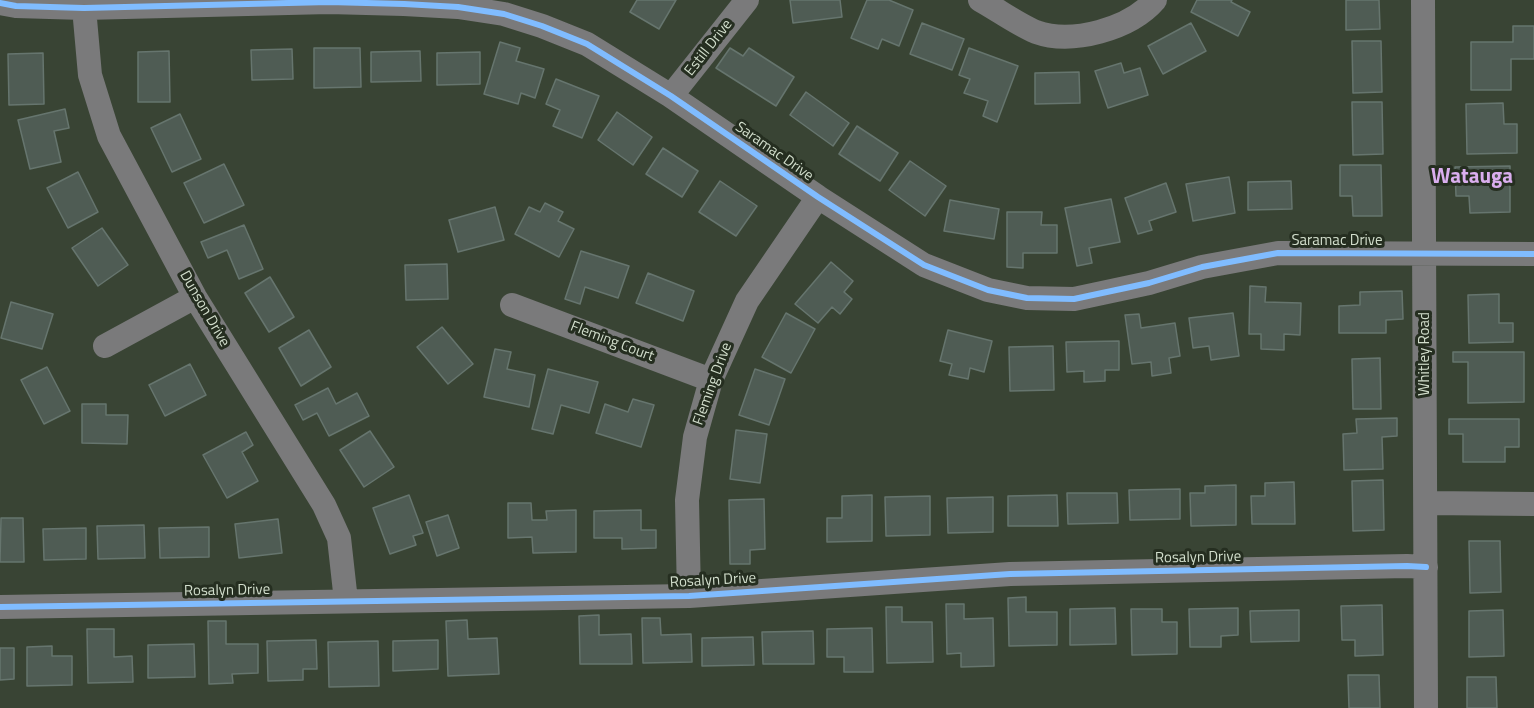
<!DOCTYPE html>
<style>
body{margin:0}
canvas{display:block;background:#394434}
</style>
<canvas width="1534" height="708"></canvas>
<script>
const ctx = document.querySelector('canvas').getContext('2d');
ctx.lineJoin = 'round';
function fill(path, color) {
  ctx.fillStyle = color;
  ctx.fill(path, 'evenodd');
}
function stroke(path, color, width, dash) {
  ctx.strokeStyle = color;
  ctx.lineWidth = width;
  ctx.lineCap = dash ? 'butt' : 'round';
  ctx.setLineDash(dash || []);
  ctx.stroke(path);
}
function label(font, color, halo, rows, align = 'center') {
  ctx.font = font + ' "Titillium Web",sans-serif';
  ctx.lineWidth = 6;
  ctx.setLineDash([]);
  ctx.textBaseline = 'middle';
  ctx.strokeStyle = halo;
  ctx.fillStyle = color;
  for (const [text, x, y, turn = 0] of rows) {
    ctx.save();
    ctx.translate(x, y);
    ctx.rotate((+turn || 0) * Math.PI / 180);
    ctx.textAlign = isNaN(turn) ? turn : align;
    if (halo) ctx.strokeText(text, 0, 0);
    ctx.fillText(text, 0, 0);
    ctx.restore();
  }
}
const building = new Path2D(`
 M637,0H676L659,29L630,12Z
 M790,0H840L842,17L793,23Z
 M867,0H889L913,10L899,46L882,39L878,49L851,38Z
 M1197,0H1232L1231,2L1250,12L1238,36L1191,12Z
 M1346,0H1379L1380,29L1346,30Z
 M922,23L964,39L952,70L910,54Z
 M1191,23L1206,51L1163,74L1148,46Z
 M1513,26H1534V59H1511V90H1471V42H1513Z
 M1352,41H1381L1382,92L1353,93Z
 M500,42L520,48L516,61L544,69L535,98L521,93L518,104L484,94Z
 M314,48H360L361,87L314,88Z
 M730,48L743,56L749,48L794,77L776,106L716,68Z
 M969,48L1018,66L997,122L983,116L988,101L964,93L970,79L959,75Z
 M292,49L293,79L252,80L251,50Z
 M169,51L170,102H138V52Z
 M420,51L421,81L371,82V52Z
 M480,52V84L437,85V53Z
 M43,53L44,104L9,105L8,54Z
 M1121,63L1124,73L1140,68L1148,95L1108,108L1095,71Z
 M1079,72L1080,103L1035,104V73Z
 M556,79L599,96L582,138L553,126L560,110L546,104Z
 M806,92L849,123L833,146L790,115Z
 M1352,102H1382L1383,154L1353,155Z
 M1503,103L1504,124H1517V153L1467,154L1466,104Z
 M65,109L69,128L54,131L61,162L30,169L18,120Z
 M617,112L652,137L633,165L598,140Z
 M180,114L201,159L172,172L151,128Z
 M857,126L898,153L880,181L839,154Z
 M663,148L698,171L682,197L646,174Z
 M910,161L946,186L925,216L889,190Z
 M224,164L244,205L204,223L184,183Z
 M1340,165H1381L1382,216H1353L1352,196H1340Z
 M1510,166V212L1470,213L1469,196H1456L1455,167Z
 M78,172L98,212L68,228L47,188Z
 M1229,177L1235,213L1193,221L1186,184Z
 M720,181L757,206L736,236L699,212Z
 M1291,181L1292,209L1248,210V182Z
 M1166,183L1176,212L1149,221L1152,230L1138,234L1125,198Z
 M1111,199L1120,242L1089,248L1092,263L1077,266L1065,208Z
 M950,200L999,209L994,239L944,231Z
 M545,203L563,212L558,221L574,229L559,257L515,234L529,207L540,212Z
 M495,207L504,240L458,252L449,220Z
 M1007,212H1042L1041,225H1057V253H1023V268L1007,267Z
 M244,225L263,269L239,279L227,250L208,258L201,242Z
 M102,228L128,265L98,286L72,248Z
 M581,251L629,266L618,298L585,287L580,304L565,299Z
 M831,262L853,281L844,292L852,299L840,314L832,307L818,323L795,304Z
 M447,264L448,299L406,300L405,265Z
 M648,273L694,291L683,321L636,303Z
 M270,277L294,317L269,332L245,293Z
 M1250,286L1266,287L1265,302L1301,303L1300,335L1284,334V350L1261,349V334H1249Z
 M1402,291L1403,319L1386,320V333H1339V306L1360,305V292Z
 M1499,294V323H1513V342L1469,343L1468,295Z
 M11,302L53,314L42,349L1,338Z
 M786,313L815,329L791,373L762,357Z
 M1233,313L1239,356L1211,360L1209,346L1193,348L1189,318Z
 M1139,314L1141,328L1175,323L1180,356L1169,358L1171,373L1152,376L1151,362L1132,364L1125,315Z
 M442,327L473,364L448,384L417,347Z
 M309,330L331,367L301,386L279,348Z
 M948,330L992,341L984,372L970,368L968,379L949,375L952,364L940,361Z
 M1119,341V370H1105V381L1084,382V371L1067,372L1066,342Z
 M1053,346L1054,390L1010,391L1009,347Z
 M495,349L511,352L507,369L535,375L529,407L484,397Z
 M1453,352H1524V402L1468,403V362H1453Z
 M1380,358L1381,409H1353L1352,359Z
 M190,364L206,395L165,416L149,385Z
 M47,367L70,411L44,424L21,380Z
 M548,369L598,382L589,413L561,405L553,434L532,429Z
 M755,369L785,379L769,425L739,415Z
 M328,388L336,404L357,393L369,416L329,436L317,413L303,420L295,405Z
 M633,399L654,405L641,447L596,433L605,404L628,412Z
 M82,404H106V415H128L127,444L82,443Z
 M1397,418V436L1382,437L1383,469L1344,470L1343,434L1357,433L1356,419Z
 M1449,419H1519V447H1505V462H1463V434H1449Z
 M736,430L767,434L760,483L730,479Z
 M370,431L394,467L364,487L340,450Z
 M246,432L253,445L242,452L258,481L227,498L203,455Z
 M1383,480L1384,530L1353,531L1352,481Z
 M1294,482L1295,524H1252L1251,496H1265V483Z
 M1236,485V525L1191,526L1190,493H1205V486Z
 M1180,489V519L1130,520L1129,490Z
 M1067,493H1117L1118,523L1068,524Z
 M409,495L423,533L413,536L416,545L390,554L373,508Z
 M872,495V541L827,542V518H842V496Z
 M1057,495L1058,526H1008V496Z
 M930,496V535L886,536L885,497Z
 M993,497V532L948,533L947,498Z
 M764,499L765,549L750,550V564H730L729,500Z
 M508,503H531L532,520H547L546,511L576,510V552L533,553L532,537L508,538Z
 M641,510V530H656V548L622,549V538H594V511Z
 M448,515L459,548L437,556L426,522Z
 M1,518H23L24,562H0Z
 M278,519L282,553L239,558L235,524Z
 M144,525L145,558L98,559L97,526Z
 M209,527V557L160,558L159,528Z
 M86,528V559L44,560L43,529Z
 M1469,541H1500L1501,592L1470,593Z
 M1026,597V612H1057V645L1009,646L1008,598Z
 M946,604H964V619L993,618L994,666L961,667V653L947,654Z
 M1382,605L1383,655L1355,656V640H1342L1341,606Z
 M886,607H902V622H932L933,662L887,663Z
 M1115,608L1116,644L1070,645V609Z
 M1238,608V635L1221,636V647H1190L1189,609Z
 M1131,609H1162V622H1177V654L1132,655Z
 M1299,610V641L1251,642L1250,611Z
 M1503,610L1504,656L1469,657V611Z
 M599,615V635L631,634L632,664H580L579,616Z
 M642,618H660L661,635L691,634L692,662L643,663Z
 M467,620L468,639L497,638L499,674L448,676L446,621Z
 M208,621H226V644H258V673L232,674L233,683L209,684Z
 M872,628L873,672H844V657H827V629Z
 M87,629H114V657L132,656L133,682L88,683Z
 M813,631L814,664H763L762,632Z
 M753,637L754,665L702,666V638Z
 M316,640L317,669H303V680L268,681L267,641Z
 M438,640V669L393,671V641Z
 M378,641L379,686L329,687L328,642Z
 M194,644L195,677L148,678V645Z
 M52,646V656H72V685L27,686V647Z
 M0,648H14V679L0,680Z
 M1348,675H1379L1380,708H1349Z
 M1467,677H1496L1497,708H1467Z`);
fill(building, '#4f5c54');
stroke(building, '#66756e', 1.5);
stroke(new Path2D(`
 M980,0C998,10 1017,24 1036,32C1072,45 1130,29 1155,0
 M1423,0L1426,708
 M0,3L16,6L84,8L329,2L404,4L458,7L504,14L542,26L587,44L671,96L818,197L924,265L988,290L1027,298L1074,299L1149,283L1202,267L1278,253L1534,254
 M84,8L90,75L109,136L195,297L324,505L339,538L346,601
 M671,96L747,0
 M512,305L711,380
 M105,346L195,297
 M1426,503L1534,504
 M689,596L687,500L695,437L711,380L747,301L818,197
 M0,607L689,596L1010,574L1407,566L1426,567`), '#7a7a7b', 24);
stroke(new Path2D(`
 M0,3L16,6L84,8L329,2L404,4L458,7L504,14L542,26L587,44L671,96L818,197L924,265L988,290L1027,298L1074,299L1149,283L1202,267L1278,253L1534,254
 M0,607L689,596L1010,574L1407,566L1426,567`), '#80bcff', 6);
label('15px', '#d2decc', '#252e20', [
 ["Estill Drive",709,48,-52],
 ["Saramac Drive",774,152,35],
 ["Saramac Drive",1337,241],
 ["Dunson Drive",204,309,60],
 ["Fleming Court",612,342,21],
 ["Whitley Road",1425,354,-90],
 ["Fleming Drive",713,384,-70],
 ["Rosalyn Drive",1198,558,-1],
 ["Rosalyn Drive",713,581,-3],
 ["Rosalyn Drive",227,591,-1]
]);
label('bold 21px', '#daaeee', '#252e20', [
 ["Watauga",1472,178]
]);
</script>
